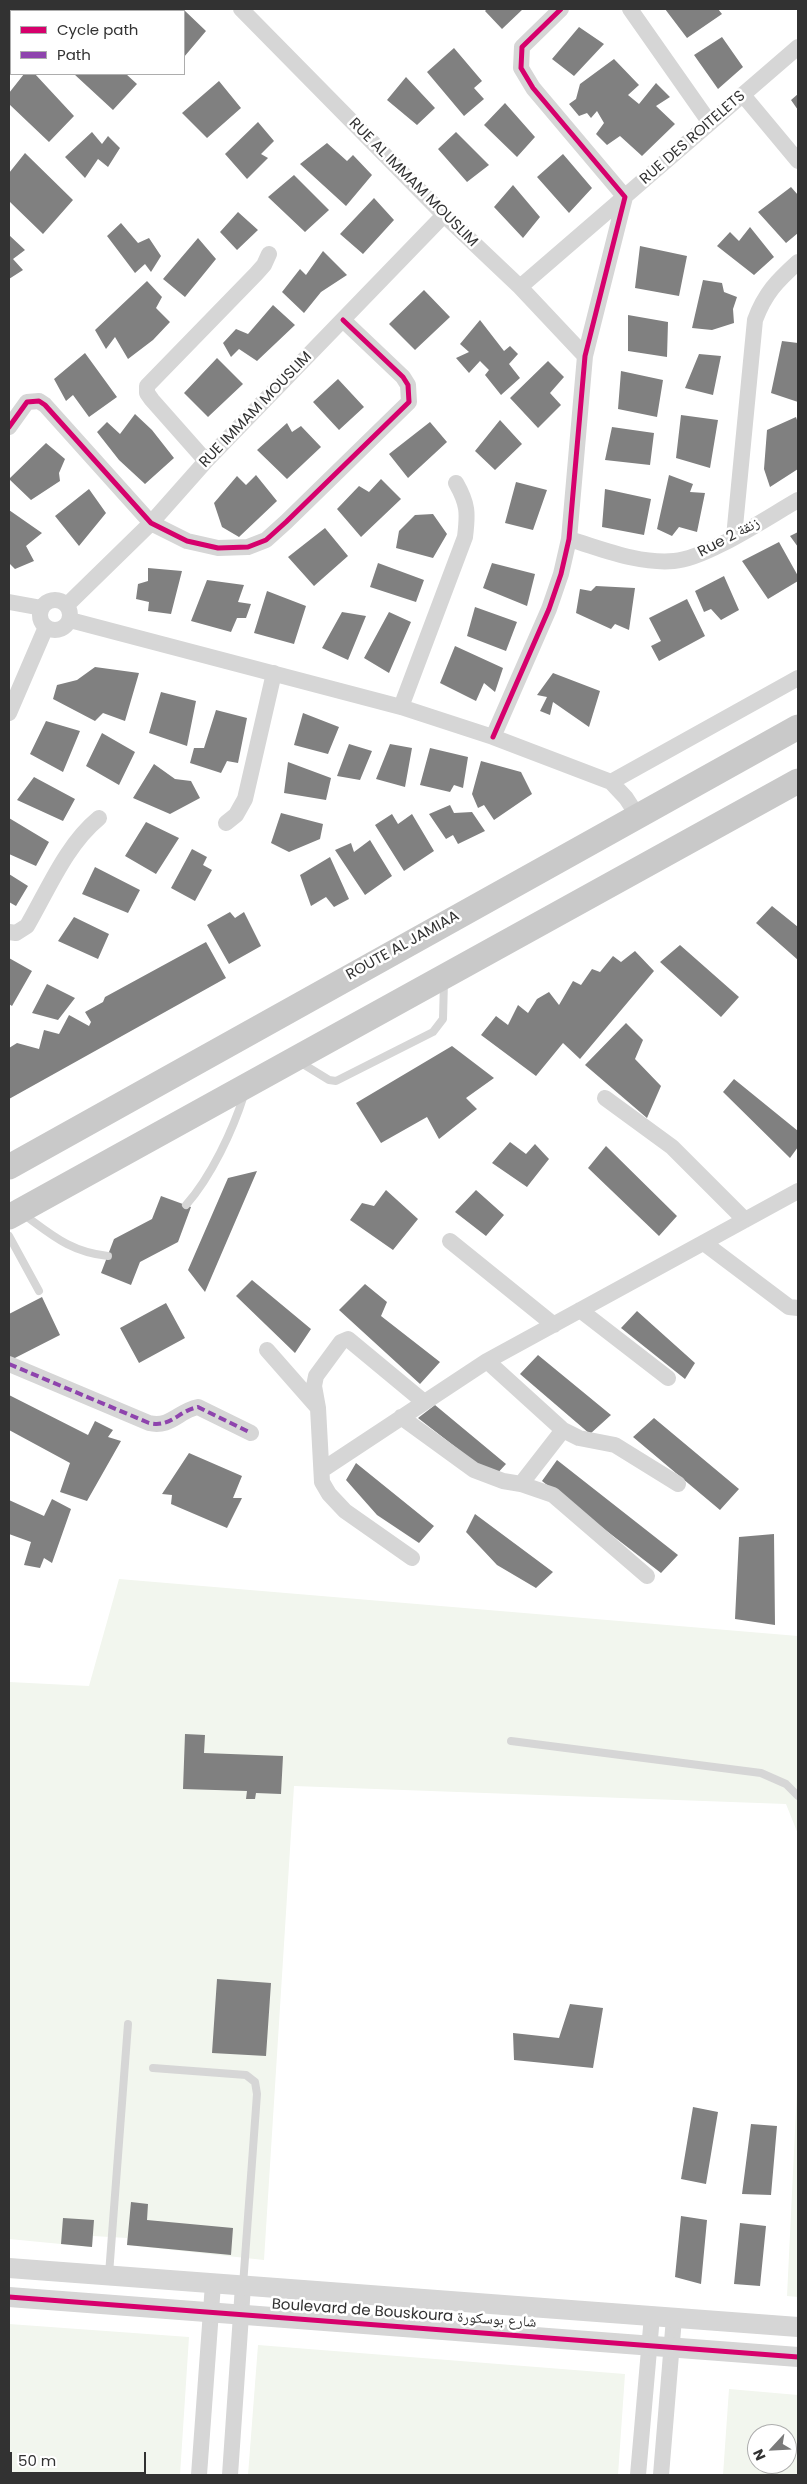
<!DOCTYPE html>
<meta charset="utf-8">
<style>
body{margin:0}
#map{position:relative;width:807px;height:2484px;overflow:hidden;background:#fff;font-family:Poppins,sans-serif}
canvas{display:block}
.frame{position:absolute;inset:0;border:10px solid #323232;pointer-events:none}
.legend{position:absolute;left:10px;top:10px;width:175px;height:65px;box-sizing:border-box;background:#fff;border:1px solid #adadad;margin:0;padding:6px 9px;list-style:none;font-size:15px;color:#323232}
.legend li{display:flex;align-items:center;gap:10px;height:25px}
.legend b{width:25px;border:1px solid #adadad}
.north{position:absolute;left:747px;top:2424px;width:50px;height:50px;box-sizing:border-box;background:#fff;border:1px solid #adadad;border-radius:50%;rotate:245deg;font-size:14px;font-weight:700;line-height:20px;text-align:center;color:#323232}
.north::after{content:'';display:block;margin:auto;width:18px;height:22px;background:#7a7a7a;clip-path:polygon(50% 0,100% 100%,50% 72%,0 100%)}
.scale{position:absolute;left:10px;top:2452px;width:136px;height:22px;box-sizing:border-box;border:2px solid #323232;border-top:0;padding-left:6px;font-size:15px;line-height:18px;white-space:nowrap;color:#323232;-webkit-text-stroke:4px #fff;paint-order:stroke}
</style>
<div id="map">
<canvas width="807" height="2484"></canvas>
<div class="frame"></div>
<ul class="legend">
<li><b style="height:6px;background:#d6006c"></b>Cycle path</li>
<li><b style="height:6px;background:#8e44ad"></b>Path</li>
</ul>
<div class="north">N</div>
<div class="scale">50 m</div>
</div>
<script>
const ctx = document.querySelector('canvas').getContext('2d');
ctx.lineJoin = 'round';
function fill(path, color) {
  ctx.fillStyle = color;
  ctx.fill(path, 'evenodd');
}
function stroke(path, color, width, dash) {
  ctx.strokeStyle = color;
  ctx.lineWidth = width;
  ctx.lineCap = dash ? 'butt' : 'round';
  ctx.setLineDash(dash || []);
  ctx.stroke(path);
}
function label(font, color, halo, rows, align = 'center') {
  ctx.font = font + ' Poppins,"Noto Naskh Arabic",sans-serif';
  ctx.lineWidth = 5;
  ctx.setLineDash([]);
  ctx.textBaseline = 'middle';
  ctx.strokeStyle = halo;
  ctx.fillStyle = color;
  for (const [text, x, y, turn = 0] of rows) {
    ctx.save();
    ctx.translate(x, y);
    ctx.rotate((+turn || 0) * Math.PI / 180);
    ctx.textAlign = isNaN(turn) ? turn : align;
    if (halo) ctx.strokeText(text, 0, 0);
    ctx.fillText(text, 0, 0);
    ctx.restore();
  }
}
fill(new Path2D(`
 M119,1579L798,1636V1834L786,1804L294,1786L264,2260L127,2245V2238L93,2236L92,2247L9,2239V1682L89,1686Z
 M798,2069V2297L787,2296Z
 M9,2324L189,2337L180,2475H9Z
 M258,2345L625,2374L618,2475H248Z
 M729,2389L798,2395V2475H723ZM757,2434H787V2464H757Z`), '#f2f6ee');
fill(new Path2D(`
 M180,9H183L206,31L184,57V11H178Z
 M487,9H523L502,29L485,11Z
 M665,9H718L722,14L687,38Z
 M579,27L604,44L574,76L552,59Z
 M722,37L743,67L718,89L694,55Z
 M454,48L482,81L474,88L484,99L464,116L427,72Z
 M614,59L639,85L628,95L639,104L656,83L670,97L656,106L675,124L642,156L620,136L607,145L596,134L604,123L597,111L591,118L587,113L579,116L569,104L576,99L580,84Z
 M24,74H35L74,116L49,142L9,104V93Z
 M74,74H126L137,84L113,110Z
 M406,77L435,108L417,125L387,100Z
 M219,81L241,108L207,138L182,113Z
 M798,94V110L791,100Z
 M505,103L535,137L517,157L484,125Z
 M258,122L274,141L261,154L268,158L247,179L225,154Z
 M92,132L102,144L108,136L120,148L108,167L98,159L85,178L65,157Z
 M456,132L489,165L467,182L438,149Z
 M327,143L347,161L353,155L372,175L346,206L300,164Z
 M25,153L73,200L43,234L9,201V173Z
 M563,154L592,188L569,213L537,177Z
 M294,175L329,210L305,232L268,197Z
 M513,185L540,217L523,238L494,207Z
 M791,187L798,195V233L786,243L758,212Z
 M374,198L394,220L363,254L340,234Z
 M238,212L258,230L237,250L220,232Z
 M121,223L138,243L149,238L161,256L151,272L145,264L135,273L107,236Z
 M750,227L774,257L754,275L717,246L730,232L739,241Z
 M9,235L25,250L13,259L23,270L9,279Z
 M198,238L216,259L185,297L163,279Z
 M640,246L687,256L679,296L635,288Z
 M323,251L347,275L321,292L304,313L282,292L300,269L306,275Z
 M703,280L722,283L724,292L737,297L733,309L734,323L712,330L692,328Z
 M147,281L162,297L156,308L170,322L153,340L128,359L115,337L106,349L95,330Z
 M424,290L450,317L415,350L389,324Z
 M273,305L295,325L257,361L239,349L231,357L223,343L236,329L248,334Z
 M628,315L668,322L667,357L628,351Z
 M480,320L504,351L510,346L518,354L509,364L520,378L501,395L485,375L489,370L480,361L469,373L456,358L469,352L460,344Z
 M782,341L798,343V402L771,393Z
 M85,353L117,397L89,417L73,395L66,401L54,379Z
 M699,354L721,356L713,395L685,388Z
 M217,358L243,384L208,417L184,393Z
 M548,361L564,377L550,393L561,405L538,428L510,398Z
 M621,371L663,380L657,417L618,409Z
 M338,379L364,407L339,430L313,402Z
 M135,414L152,430L174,458L145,484L119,460L97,432L107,422L120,434Z
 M681,415L718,420L710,468L676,458Z
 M796,417L798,423V469L770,487L764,469L767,430Z
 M500,420L522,444L495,470L475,451Z
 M430,422L447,442L408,478L389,454Z
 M287,423L292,432L301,426L321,447L287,479L257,450Z
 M612,427L654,433L650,465L605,460Z
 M46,443L65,459L59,473L60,481L31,500L9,479Z
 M256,475L277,501L239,537L222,527L214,503L237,476L246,485Z
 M669,475L693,484L690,492L705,493L697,532L679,527L672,536L657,529Z
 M381,479L401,499L361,537L337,509L359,486L369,492Z
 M516,482L547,490L533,530L505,523Z
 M89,489L106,513L79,546L55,516Z
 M605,489L651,499L644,535L602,527Z
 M9,510L42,533L26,546L34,561L15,569L9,563Z
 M433,514L447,534L433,558L396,548L399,531L415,515Z
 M325,528L348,556L314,586L288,557Z
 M798,532V547L790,536Z
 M779,542L798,576V581L768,599L742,561Z
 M378,563L424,580L416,602L370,587Z
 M492,563L535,574L527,606L483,588Z
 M148,568L182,571L171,614L148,611L149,602L136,599L138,584L148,581Z
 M724,576L739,610L721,620L711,609L704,612L695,591Z
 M207,580L244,585L238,602L251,604L246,618H237L231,632L191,621Z
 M596,586L635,588L629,630L615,624L611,629L576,613L580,589L591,591Z
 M267,591L306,606L294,644L254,633Z
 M687,599L705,636L659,661L651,646L661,641L649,618Z
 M475,607L517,622L506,651L467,636Z
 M342,612L366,616L348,660L322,648Z
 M389,612L411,622L389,673L364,658Z
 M455,646L503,668L495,692L484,683L476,701L440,683Z
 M95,667L139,673L125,721L103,713L95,721L53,699L57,685L77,680Z
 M553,673L600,691L589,727L553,702L550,715L540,711L547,697L537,695Z
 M161,692L196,701L187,746L149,733Z
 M216,710L247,718L238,763L227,761L221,773L190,763L194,748H204Z
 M303,713L339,727L328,754L294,745Z
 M46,721L80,731L63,772L30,754Z
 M102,733L135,752L119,785L86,766Z
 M349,744L372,751L360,780L337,776Z
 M390,744L412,748L405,787L376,779Z
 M430,748L468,757L463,788L454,785L450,792L420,785Z
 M481,761L521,772L532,794L494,820L484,805L478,808L472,794Z
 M288,762L331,778L326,800L284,793Z
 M154,764L175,779L191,781L200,798L170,814L133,798Z
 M34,777L75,799L63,821L17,800Z
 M450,805L454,813L472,812L485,831L458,844L453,835L446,839L429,814Z
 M281,813L323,824L320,839L289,852L271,843Z
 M392,814L398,824L412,814L434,851L404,871L375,825Z
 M9,818L49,842L36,866L9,854Z
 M146,822L179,838L156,874L125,856Z
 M370,840L392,876L365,895L335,850L351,843L354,852Z
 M192,849L207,857L203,865L212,870L195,901L171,888Z
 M330,857L349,899L334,907L326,897L311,906L300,875Z
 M95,867L140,890L128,913L82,894Z
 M9,874L28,886L16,906L9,902Z
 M772,906L798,927V960L756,923Z
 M230,912L235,918L244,912L261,946L229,964L207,925Z
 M74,917L109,934L98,959L58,941Z
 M206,942L226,978L9,1099V1048L17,1043L39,1049L44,1030L59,1034L69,1015L89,1026L91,1022L85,1012L103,1002L105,997Z
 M680,945L739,997L721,1017L660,962Z
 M635,951L654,971L580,1059L563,1043L536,1076L481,1035L496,1016L508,1025L518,1005L528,1013L537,999L549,992L559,1005L573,981L581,985L592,969L600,972L613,956L621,962Z
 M9,958L32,971L12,1006L9,1004Z
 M47,984L75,998L58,1020L32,1013Z
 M626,1023L643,1040L635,1059L661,1086L647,1118L585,1065Z
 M452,1046L494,1078L466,1098L477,1109L439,1139L427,1117L381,1143L356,1103Z
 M734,1079L798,1131V1147L790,1158L723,1092Z
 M510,1142L526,1154L535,1144L549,1159L527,1187L492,1163Z
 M606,1146L677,1216L659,1236L588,1168Z
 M257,1171L205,1292L188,1270L228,1178Z
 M386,1190L418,1219L393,1250L350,1220L362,1203L374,1206Z
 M476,1190L504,1215L486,1236L455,1212Z
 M161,1196L191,1207L178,1242L140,1262L131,1285L101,1273L114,1239L152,1219Z
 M252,1280L311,1329L295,1353L236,1296Z
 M365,1284L387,1302L381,1316L440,1362L420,1384L339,1310Z
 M42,1297L60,1335L9,1361V1314Z
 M166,1303L185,1338L139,1363L120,1328Z
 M637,1311L695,1363L685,1379L621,1328Z
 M538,1355L611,1415L590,1434L520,1374Z
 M9,1395L88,1435L95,1421L113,1430L108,1437L121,1441L87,1501L60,1492L70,1463L9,1430Z
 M435,1405L506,1464L494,1477L418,1418Z
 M654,1418L739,1489L720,1510L633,1437Z
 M189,1453L242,1476L233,1498H242L227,1528L171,1504L172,1495L162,1494Z
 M557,1460L678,1555L661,1573L542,1481Z
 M356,1463L434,1526L419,1543L377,1515L346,1480Z
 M52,1499L71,1509L52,1563L44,1558L40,1568L24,1565L31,1542L9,1534V1500L44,1516Z
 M475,1514L553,1572L536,1588L497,1565L466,1532Z
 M774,1534L775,1625L735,1619L739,1537Z
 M185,1734L205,1735L204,1753L283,1756L281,1794L256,1793L255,1799H246L247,1791L183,1789Z
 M217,1979L271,1983L266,2056L212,2053Z
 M570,2004L603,2008L593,2068L514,2060L513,2033L559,2038Z
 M693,2107L718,2112L706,2184L681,2179Z
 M751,2124L777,2126L771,2195L742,2194Z
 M131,2202L148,2204L147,2220L233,2228L231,2255L127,2245Z
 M681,2216L707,2220L701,2284L675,2277Z
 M63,2218L94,2220L92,2247L61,2244Z
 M740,2223L766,2226L760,2286L734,2284Z`), '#808080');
stroke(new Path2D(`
 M298,1061L329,1080L336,1081L433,1032L443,1019L444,981
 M186,1205C211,1177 233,1130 244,1095
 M23,1214C52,1235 70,1252 108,1256
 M9,1236L39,1291
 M511,1741L761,1773L786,1784L798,1796
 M153,2068L246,2075L255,2082L257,2094L243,2285
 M109,2274L128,2024`), '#d6d6d6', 8);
stroke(new Path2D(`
 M241,9L444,215L520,287L585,356
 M630,9L710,123
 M12,11L14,9
 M743,95L798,161
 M520,287L798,47
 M9,427L27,402L39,401L45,405L151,523L187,541L218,548L248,547L266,540L286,522L409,402L408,385L403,377L343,320
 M206,461L152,400L147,393V386L256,274L264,265L269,254
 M734,537L755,320C765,293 777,281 798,262
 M569,539C603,549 638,564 674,561C706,559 768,517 798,500
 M40 615a15 15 0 1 1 30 0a15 15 0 1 1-30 0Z
 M9,602L42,608
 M67,605L151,523L206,461L444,215
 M70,620L401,707L493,737L611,782L626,798L637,815
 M401,707L465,537C468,513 468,504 456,483
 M9,713L46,627
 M493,737L549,609L561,574L569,539L585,356L625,197L533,88L521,68L522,47L561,9
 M611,782L798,678
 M226,823L236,815L245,799L274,673
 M9,932L16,933L27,926C48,890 66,845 99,818
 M605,1098L672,1147L745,1220
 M450,1241L554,1325
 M704,1243L789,1307L798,1308
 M580,1310L668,1378
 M267,1350L318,1408
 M487,1361L563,1430L579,1438L615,1445L678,1484
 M9,1364L149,1423C171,1428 178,1411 198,1407L251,1433
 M401,1417L474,1470L503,1481L521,1484L553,1495L647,1576
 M322,1470L487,1361L798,1191
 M521,1484L563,1430
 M412,1558L345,1511L329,1494L322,1482L318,1408L314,1386L316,1376L341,1342L348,1339L424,1402
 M199,2475L213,2284
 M230,2475L243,2286
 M638,2475L652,2316
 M661,2475L674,2318`), '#d6d6d6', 16);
stroke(new Path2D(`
 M9,2268L798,2327
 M9,2297L798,2357`), '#d6d6d6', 20);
stroke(new Path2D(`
 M9,1167L798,727
 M9,1217L798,781`), '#c9c9c9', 25);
stroke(new Path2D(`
 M9,1364L149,1423C171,1428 178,1411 198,1407L251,1433`), '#8e44ad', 4, [8, 4]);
stroke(new Path2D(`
 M9,427L27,402L39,401L45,405L151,523L187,541L218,548L248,547L266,540L286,522L409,402L408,385L403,377L343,320
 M493,737L549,609L561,574L569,539L585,356L625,197L533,88L521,68L522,47L561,9
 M9,2297L798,2357`), '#d6006c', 5);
label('15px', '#323232', '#fff', [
 ["RUE DES ROITELETS",693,138,-41],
 ["RUE AL IMMAM MOUSLIM",413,183,45],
 ["RUE IMMAM MOUSLIM",256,410,-46],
 ["Rue 2 زنقة",729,538,-28],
 ["ROUTE AL JAMIAA",403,946,-29],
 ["Boulevard de Bouskoura شارع بوسكورة",404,2314,4]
]);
</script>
